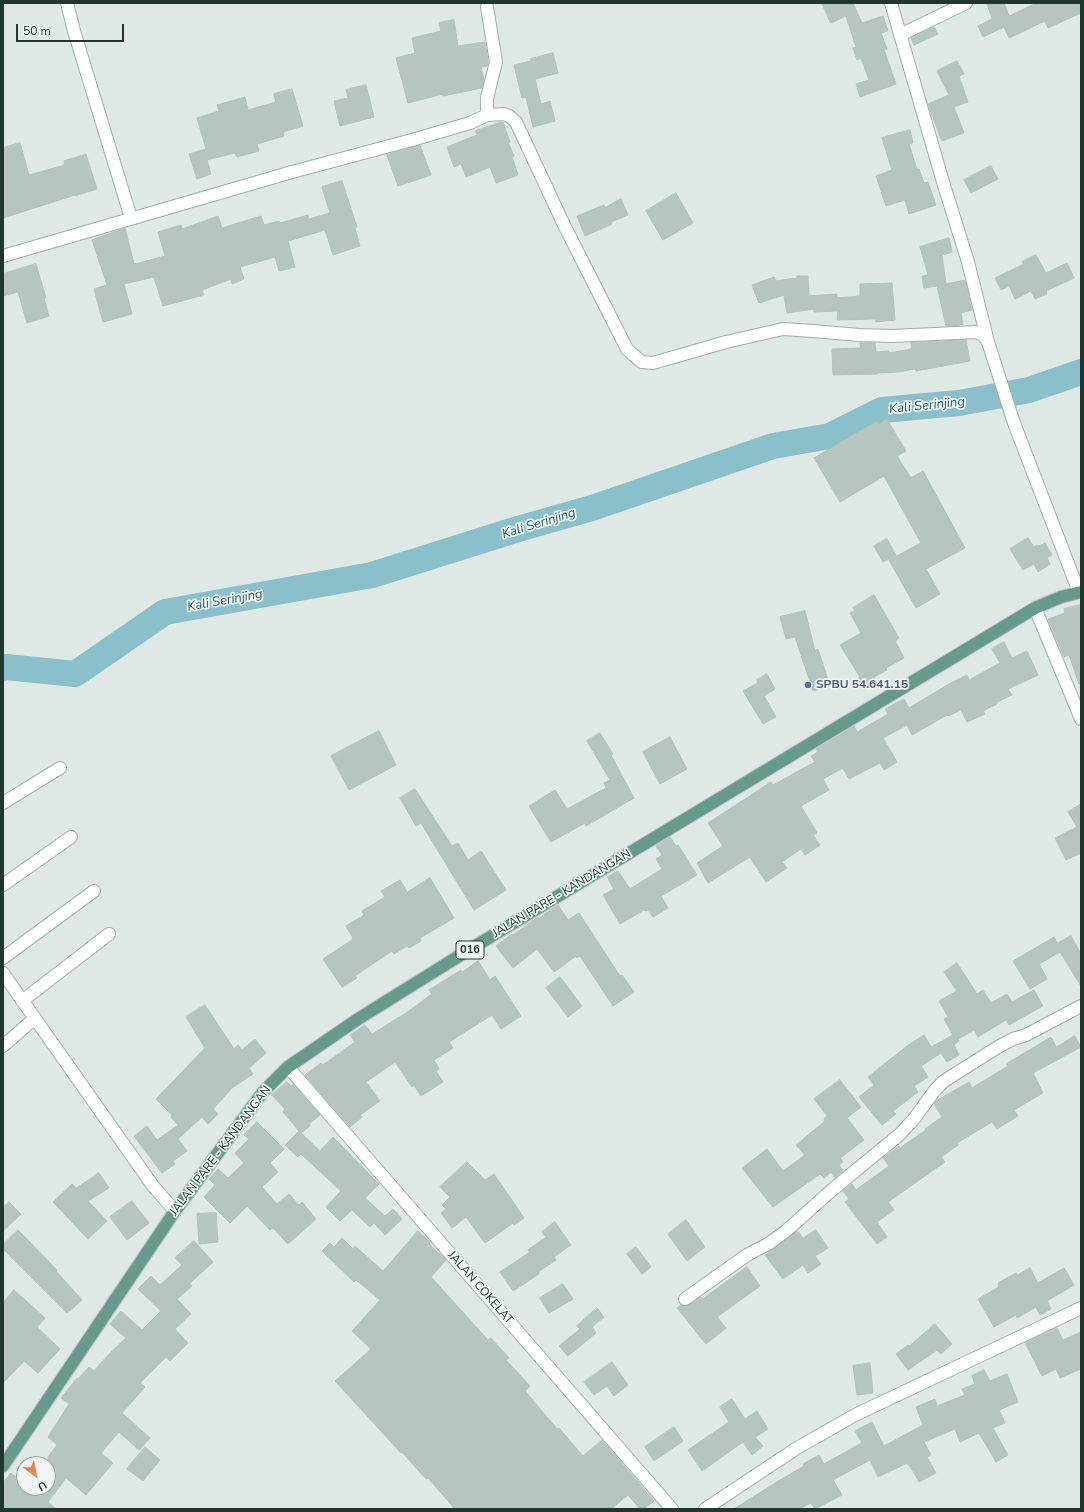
<!DOCTYPE html>
<style>
body{margin:0}
#map{position:relative;width:1084px;height:1512px;overflow:hidden;background:#dee8e4;font-family:"Nunito Sans",sans-serif}
canvas{display:block}
.frame{position:absolute;inset:0;border:4px solid #213631;pointer-events:none}
.north{position:absolute;left:16px;top:1456px;width:40px;height:40px;box-sizing:border-box;background:#eef5f2;border:1px solid #9ca9a5;border-radius:50%;rotate:148deg;font-size:11px;font-weight:700;line-height:16px;text-align:center;color:#213631}
.north::after{content:'';display:block;margin:auto;width:14px;height:18px;background:#e48261;clip-path:polygon(50% 0,100% 100%,50% 72%,0 100%)}
.scale{position:absolute;left:16px;top:24px;width:108px;height:18px;box-sizing:border-box;border:2px solid #213631;border-top:0;padding-left:5px;font-size:12px;line-height:14px;white-space:nowrap;color:#213631;-webkit-text-stroke:3px #eef5f2;paint-order:stroke}
</style>
<div id="map">
<canvas width="1084" height="1512"></canvas>
<div class="frame"></div>
<div class="north">U</div>
<div class="scale">50 m</div>
</div>
<script>
const ctx = document.querySelector('canvas').getContext('2d');
ctx.lineJoin = 'round';
function stroke(path, color, width, dash) {
  ctx.strokeStyle = color;
  ctx.lineWidth = width;
  ctx.lineCap = dash ? 'butt' : 'round';
  ctx.setLineDash(dash || []);
  ctx.stroke(path);
}
function fill(path, color) {
  ctx.fillStyle = color;
  ctx.fill(path, 'evenodd');
}
function label(font, color, halo, rows, align = 'center') {
  ctx.font = font + ' "Nunito Sans",sans-serif';
  ctx.lineWidth = 3.5;
  ctx.setLineDash([]);
  ctx.textBaseline = 'middle';
  ctx.strokeStyle = halo;
  ctx.fillStyle = color;
  for (const [text, x, y, turn = 0] of rows) {
    ctx.save();
    ctx.translate(x, y);
    ctx.rotate((+turn || 0) * Math.PI / 180);
    ctx.textAlign = isNaN(turn) ? turn : align;
    if (halo) ctx.strokeText(text, 0, 0);
    ctx.fillText(text, 0, 0);
    ctx.restore();
  }
}
stroke(new Path2D(`
 M3,668L6,667L75,674L165,612L372,575L518,529L592,508L773,446L830,436L882,410L959,403L1029,390L1081,372`), '#8bbfc9', 26);
const building = new Path2D(`
 M822,3H853L862,23L883,16L888,31L881,33L887,49L884,50L896,84L860,97L856,84L869,80L861,58L857,60L853,48L856,47L846,16L831,23Z
 M987,3H1004L1009,16L1037,3H1081V13L1048,28L1045,21L1009,38L1004,27L983,37L978,26L992,19Z
 M454,20L458,46L485,42L488,62L487,66L481,67L484,80L482,88L443,96V94L408,103L396,58L415,53L412,38L441,31L439,23Z
 M934,27L938,34L914,45L911,38Z
 M553,53L558,73L535,79L541,104L550,101L555,121L533,127L526,97L522,98L514,65L531,61V59Z
 M957,61L964,74L959,76L968,102L954,107L964,133L942,141L928,104L949,95L937,71Z
 M366,85L374,117L340,126L334,101L348,98L346,90Z
 M292,89L303,126L283,132L284,136L257,144L259,151L237,157L235,153L207,160L211,174L197,179L189,154L206,149L197,118L219,111L217,105L245,97L248,110L276,102L274,94Z
 M501,122H503L510,142H508L514,156L512,157L518,175L496,183L490,167L466,177L461,164L454,167L447,147L477,135L476,131Z
 M910,130L913,143L909,144L917,170L919,169L924,183L928,182L936,205L909,214L905,200L886,206L876,176L892,170L882,138Z
 M20,143L29,175L65,165L64,161L86,154L97,189L75,196V195L3,218V148Z
 M420,145L431,175L398,186L387,155Z
 M991,166L998,179L971,193L964,180Z
 M342,181L357,227L355,228L360,246L333,255L325,230L288,241L295,267L279,271L275,257L240,267L244,279L232,284L231,279L202,290L204,295L163,306L154,277L124,284L132,314L103,322L94,289L107,285L92,240L125,228L134,264L139,263L165,256L158,232L181,225L182,229L218,216L222,228L261,216L264,225L279,221L280,223L308,215L309,219L330,213L322,187Z
 M676,193L693,223L663,240L646,211Z
 M621,199L628,215L611,222L612,224L585,236L577,216L604,205L605,207Z
 M949,238L952,252L942,255L946,284L965,280L972,310L961,313L963,325L946,326L937,286L924,288L922,276L928,275L920,247Z
 M1036,255L1046,273L1067,263L1074,278L1046,291L1047,294L1035,299L1031,291L1015,299L1009,286L1001,290L995,278L1024,264L1022,262Z
 M36,264L46,298H44L49,316L27,323L18,292L3,296V274Z
 M797,276H808L809,296L837,294V298L860,296V284L892,283L895,320L876,322V319L837,320L838,311L814,312V309L787,313L784,295L759,303L752,285L774,277L776,281L797,278Z
 M966,340L970,361L916,371L915,369L898,372L877,373V374L833,375L832,349L861,348L860,343H875L876,352L889,351V353L912,349L911,343Z
 M887,419L906,451L897,456L911,478L923,471L965,548L926,569L940,594L916,608L889,560L921,543L884,476L840,502L814,458L877,421L879,424Z
 M1028,538L1034,547L1038,545L1039,546L1045,543L1052,555L1047,558L1050,564L1038,572L1034,564L1023,570L1010,549Z
 M887,539L896,555L883,562L874,546Z
 M874,595L899,638L895,641L904,658L886,668L887,670L874,677L877,682L864,690L857,679L860,677L840,645L861,633L850,613L855,611L853,608Z
 M1081,605V684H1079L1069,655L1064,657L1048,619L1065,613L1064,609Z
 M805,611L815,651L818,649L830,686L813,691L795,637L786,639L780,617Z
 M1004,642L1012,658L1027,651L1038,675L1008,689L1012,695L997,702V704L983,711L985,714L967,722L961,710L948,716L947,715L912,735L907,725L883,738L897,762L884,770L880,763L849,779L843,768L823,779L829,790L801,806L817,833L813,835L820,845L805,855L801,849L782,862L787,868L766,882L750,857L708,883L697,863L723,846L708,823L771,782L773,785L815,762L811,756L818,752L816,749L854,726L857,732L888,714L885,709L904,699L909,708L949,684L967,675L969,680L1000,663L992,649Z
 M767,674L775,689L764,696L776,717L763,724L743,691L758,683L757,680Z
 M379,731L396,765L349,790L331,756Z
 M600,733L613,754L611,755L634,798L586,826L585,823L551,842L529,806L555,790L567,809L606,788L604,783L610,780L587,741Z
 M670,737L687,769L660,784L643,752Z
 M415,789L452,846L458,843L468,860L481,851L506,890L474,910L421,823L416,826L400,798Z
 M1081,804V853L1066,860L1055,838L1077,827L1068,812Z
 M670,837L676,846L678,845L697,875L661,896L668,908L653,917L648,910L645,911L644,910L620,924L603,895L614,889L607,877L618,871L630,889L662,869L656,859L662,855L656,846Z
 M430,878L454,918L420,938L421,941L409,948L407,946L394,954L392,951L355,976L357,978L342,987L323,959L352,940L353,938L346,926L364,915L362,911L385,897L381,891L400,880L407,892Z
 M558,905L568,920L579,913L620,976L622,975L634,992L613,1006L580,956L577,958L576,956L554,972L537,949L513,968L496,946L512,934L513,935L538,917L539,918Z
 M1071,936L1081,954V986L1060,952L1039,964L1047,979L1030,989L1013,961L1054,937L1057,943Z
 M478,961L490,980L495,976L521,1016L501,1029L492,1015L449,1042L453,1048L434,1060L439,1069L436,1071L443,1082L421,1096L414,1085L412,1087L395,1062L366,1082L380,1101L360,1115L362,1117L350,1127L305,1075L321,1063L323,1065L355,1042L350,1035L365,1025L372,1034L406,1013L432,994L429,990L461,970L462,972Z
 M957,963L977,994L983,990L991,1003L1007,994L1012,1002L1034,990L1043,1006L1009,1025L1006,1020L978,1037L974,1030L958,1039L959,1041L954,1045L959,1055L947,1062L941,1053L921,1066L928,1077L914,1086L918,1092L893,1111L896,1114L882,1125L859,1097L874,1085L868,1077L907,1046L924,1035L931,1047L953,1035L944,1019L948,1017L939,1001L957,991L944,972Z
 M560,977L582,1006L568,1017L546,988Z
 M205,1005L234,1049L238,1045L242,1050L255,1039L266,1053L249,1068L253,1074L232,1088L213,1109L218,1114L208,1124L202,1117L178,1139L187,1151L173,1161L175,1164L162,1173L134,1136L147,1126L157,1140L178,1125L171,1117L172,1115L156,1099L205,1048L186,1017Z
 M1075,1036L1081,1047L1033,1073L1043,1093L1014,1110L1018,1116L997,1129L992,1122L957,1143L958,1145L941,1157L945,1162L888,1202L894,1210L877,1222L887,1237L877,1244L845,1202L849,1199L843,1191L852,1184L856,1190L889,1166L883,1158L899,1146L900,1148L926,1130L925,1129L942,1117L934,1104L936,1101L969,1082L972,1088L1008,1066L1006,1064L1051,1037L1056,1047Z
 M840,1080L861,1107L847,1118L864,1140L840,1158L843,1162L839,1165L843,1171L835,1178L831,1172L824,1178L820,1174L773,1207L742,1168L767,1149L783,1171L805,1155L796,1145L825,1121L824,1119L827,1116L814,1099Z
 M287,1082L291,1086L293,1084L320,1115L309,1124L310,1126L301,1133L320,1151L333,1137L379,1184L365,1198L385,1216L393,1209L402,1219L385,1235L374,1223L370,1227L352,1210L340,1221L326,1207L341,1191L301,1154L298,1157L285,1145L299,1131L283,1112L285,1109L272,1095Z
 M257,1122L284,1149L270,1163L278,1172L262,1187L277,1204L289,1194L299,1205L302,1202L316,1219L288,1244L273,1228L270,1230L247,1206L230,1223L204,1197L215,1185L209,1179L218,1169L228,1178L244,1163L235,1153L249,1139L244,1135Z
 M467,1162L485,1180L494,1174L524,1218L514,1225L513,1223L485,1243L466,1217L452,1228L441,1213L446,1209L442,1205L450,1197L440,1187Z
 M99,1173L109,1188L88,1201L107,1221L88,1239L53,1202L72,1184L76,1188Z
 M132,1201L149,1223L127,1240L110,1217Z
 M9,1202L21,1214L3,1231V1208Z
 M216,1213L218,1242L199,1244L197,1214Z
 M686,1220L705,1247L687,1261L668,1234Z
 M555,1222L571,1245L554,1257L556,1260L538,1272L539,1274L513,1291L500,1272L530,1252L528,1250L546,1237L542,1232Z
 M18,1230L57,1270L56,1271L82,1300L67,1313L3,1249V1245Z
 M816,1230L828,1248L815,1256L821,1264L808,1273L803,1265L783,1279L765,1255L797,1231L803,1238Z
 M418,1231L430,1242L429,1244L446,1260L431,1277L488,1340L491,1338L509,1358L506,1360L530,1386L525,1391L557,1429L559,1428L583,1456L602,1440L654,1501L644,1509H640L628,1495L611,1509H455L428,1478L426,1479L402,1452L401,1453L335,1381L371,1349L352,1331L380,1300L356,1280L354,1282L322,1251L330,1243L334,1247L342,1238L353,1249L355,1246L383,1271Z
 M194,1241L213,1262L189,1284L192,1286L177,1299L191,1314L175,1329L188,1343L170,1361L166,1357L140,1383L145,1387L122,1413L150,1438L139,1450L119,1432L101,1453L113,1463L86,1495L66,1478L48,1502L56,1509H3V1483L11,1473L24,1484V1488H48V1457L57,1445L48,1437L69,1404L61,1398L77,1378L78,1379L89,1367L94,1371L109,1354L126,1338L110,1324L121,1311L142,1330L161,1311L138,1289L151,1276L160,1285L182,1265L175,1258Z
 M636,1247L651,1267L642,1274L627,1254Z
 M747,1267L760,1286L717,1317L726,1328L706,1344L677,1308L681,1305L685,1306L689,1305L701,1297L702,1299Z
 M1030,1268L1038,1283L1064,1268L1074,1285L1047,1301L1051,1309L1040,1315L1036,1307L1017,1318L1016,1315L994,1327L978,1299L999,1287L998,1283L1016,1273L1017,1275Z
 M563,1284L573,1299L549,1313L540,1298Z
 M14,1290L45,1318L37,1327L60,1349L38,1373L24,1361L3,1383V1303Z
 M597,1308L604,1317L592,1327L596,1333L568,1356L559,1346L580,1329L577,1326Z
 M935,1324L952,1344L941,1354L937,1350L908,1370L896,1354L908,1345L909,1346Z
 M1057,1328L1063,1340L1081,1332V1369L1060,1378L1056,1369L1042,1376L1025,1343Z
 M612,1362L628,1385L614,1396L607,1386L594,1395L584,1382Z
 M870,1363L873,1393L857,1395L853,1366Z
 M984,1370L990,1381L1007,1374L1018,1402L999,1410L1005,1423L993,1428L1008,1455L996,1462L979,1433L960,1442L955,1429L924,1442L931,1455L927,1457L936,1473L919,1482L910,1466H909L907,1463L878,1477L870,1460L833,1480L842,1495L815,1509L811,1503L799,1509H734L775,1483L804,1466L803,1464L819,1455L824,1464L862,1443L855,1431L872,1422L884,1446L923,1425L916,1407L935,1399L937,1406L965,1395L962,1389L975,1384L972,1376Z
 M732,1399L745,1419L757,1411L768,1429L755,1437L763,1446L752,1455L743,1442L702,1471L688,1450L729,1422L720,1407Z
 M674,1427L683,1441L654,1461L645,1447Z
 M145,1447L160,1460L143,1481L127,1469Z`);
fill(building, '#b7c5c0');
stroke(building, '#b2c1bb', 1);
const minor = new Path2D(`
 M67,3L74,31L131,218
 M891,3L943,182L968,262L988,342
 M900,35L966,3
 M487,115V98L496,62L487,7
 M1035,608L1081,719
 M3,803L60,768
 M3,885L71,837
 M3,958L94,891
 M3,973L153,1186L175,1211
 M22,1001L109,934
 M3,1046L35,1018
 M288,1067L672,1509
 M685,1299L747,1255L768,1244L786,1231L832,1190L899,1135L914,1119L935,1090L944,1081L998,1047L1013,1039L1026,1035L1081,1006
 M705,1509L797,1448L855,1415L1081,1308`);
const tertiary = new Path2D(`
 M3,256L292,172L412,140L470,123L487,115L504,114L509,116L516,122L564,225L627,349L639,360L642,362L653,363L726,342L783,329L813,331L859,335L893,336L976,332L983,335L988,342L1014,423L1079,592`);
const primary = new Path2D(`
 M3,1466L175,1211L263,1092L288,1067L358,1019L467,951L1035,608L1061,597L1081,592`);
stroke(minor, '#a2afab', 14);
stroke(tertiary, '#a2afab', 14);
stroke(primary, '#bcc3c1', 14);
stroke(minor, '#fff', 12);
stroke(tertiary, '#fff', 12);
stroke(primary, '#679a8d', 12);
for (const [x, y, r, color] of [
 [808,685,4,"#5c6f8a"]
]) {
  const dot = new Path2D();
  dot.arc(x, y, r, 0, 2 * Math.PI);
  ctx.fillStyle = color;
  ctx.fill(dot);
  stroke(dot, '#eef5f2', 1.5);
}
for (const [x, y, w] of [
 [470,950,28]
]) {
  const box = new Path2D();
  box.roundRect(x - w / 2, y - 9, w, 18, 3);
  ctx.fillStyle = '#eef5f2';
  ctx.fill(box);
  stroke(box, '#213631', 1);
}
label('bold 11px', '#213631', null, [
 ["016",470,950]
]);
label('bold 12px', '#4e5e75', '#eef5f2', [
 ["SPBU 54.641.15",816,685]
], 'left');
label('12px', '#213631', '#eef5f2', [
 ["JALAN PARE - KANDANGAN",562,894,-31],
 ["JALAN PARE - KANDANGAN",221,1151,-53],
 ["JALAN COKELAT",480,1288,49]
]);
label('italic 13px', '#225f6c', '#eef5f2', [
 ["Kali Serinjing",927,406,-6],
 ["Kali Serinjing",539,524,-17],
 ["Kali Serinjing",225,601,-10]
]);
</script>
